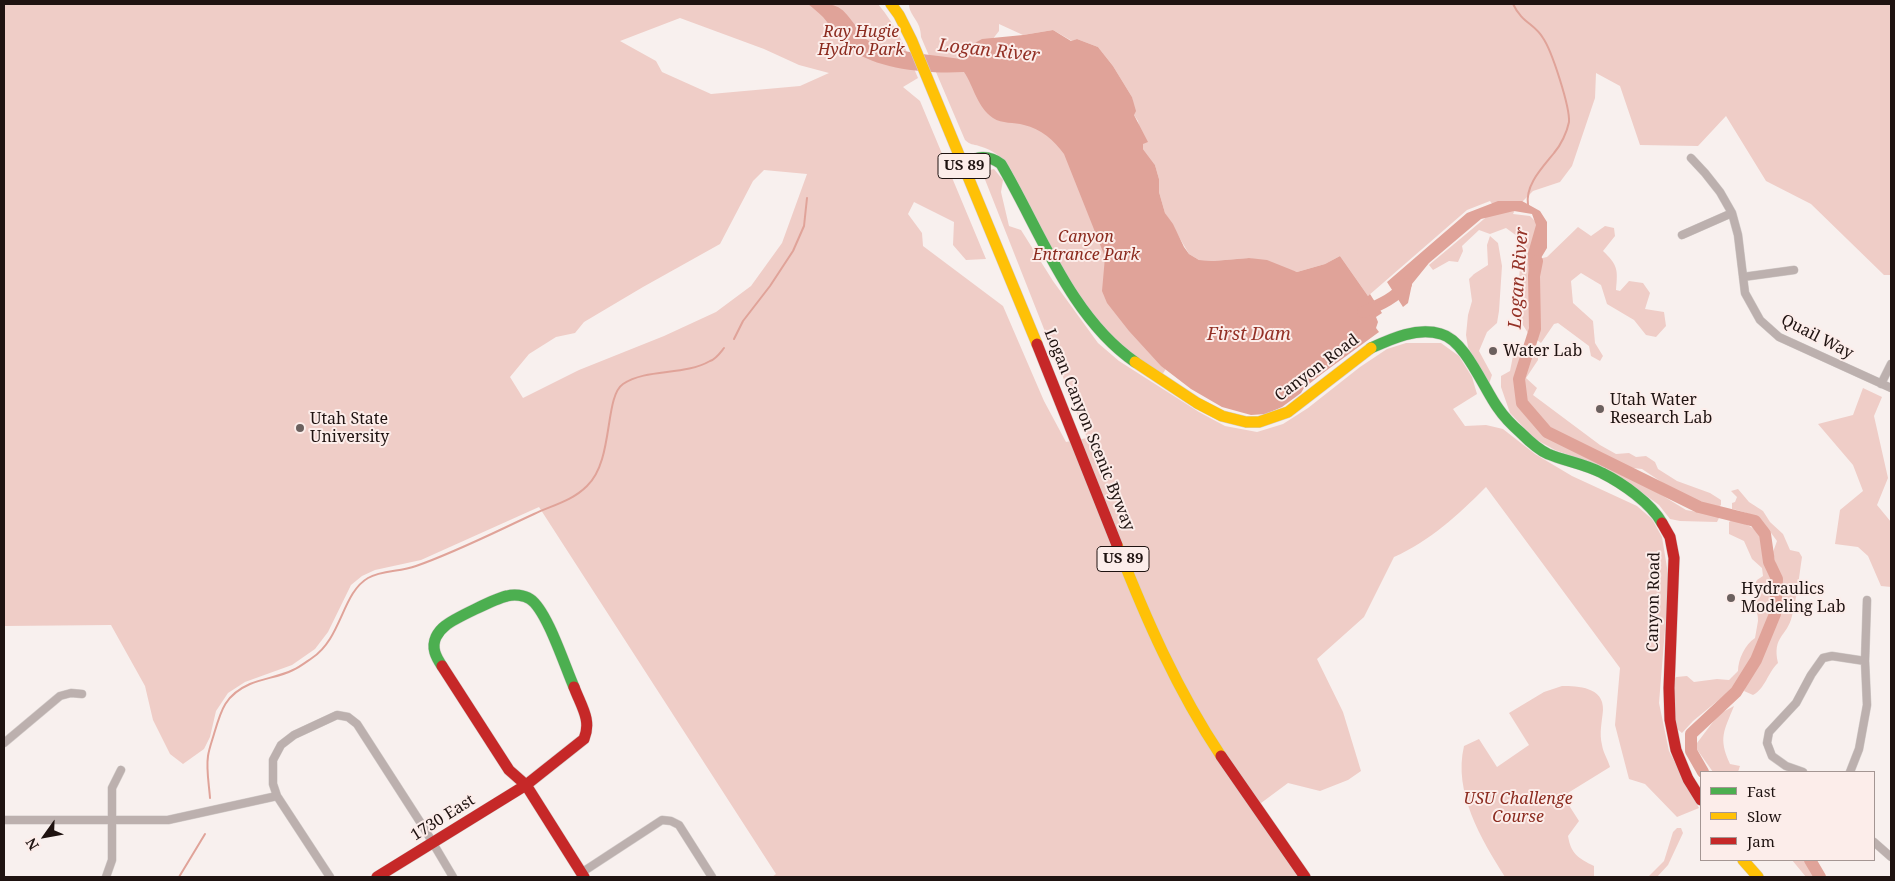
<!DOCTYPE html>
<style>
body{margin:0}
#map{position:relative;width:1895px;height:881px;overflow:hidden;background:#f8f0ee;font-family:"Noto Serif",serif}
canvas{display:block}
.frame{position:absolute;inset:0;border:5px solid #1f1311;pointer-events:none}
.legend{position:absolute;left:1700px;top:771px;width:175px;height:90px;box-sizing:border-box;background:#fcedea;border:1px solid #a49693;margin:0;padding:6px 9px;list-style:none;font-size:15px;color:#1f1311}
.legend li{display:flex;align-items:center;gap:10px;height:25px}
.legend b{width:25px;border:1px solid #a49693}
.north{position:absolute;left:20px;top:811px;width:50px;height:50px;-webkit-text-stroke:4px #fcedea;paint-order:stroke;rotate:238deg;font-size:14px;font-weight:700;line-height:20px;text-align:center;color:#1f1311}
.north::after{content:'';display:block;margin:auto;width:18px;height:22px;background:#1f1311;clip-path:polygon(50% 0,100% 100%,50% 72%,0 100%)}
</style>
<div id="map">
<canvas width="1895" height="881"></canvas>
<div class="frame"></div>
<ul class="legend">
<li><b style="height:6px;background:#4caf50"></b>Fast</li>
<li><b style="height:6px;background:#ffc107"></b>Slow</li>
<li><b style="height:6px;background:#c62828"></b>Jam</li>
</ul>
<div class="north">N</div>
</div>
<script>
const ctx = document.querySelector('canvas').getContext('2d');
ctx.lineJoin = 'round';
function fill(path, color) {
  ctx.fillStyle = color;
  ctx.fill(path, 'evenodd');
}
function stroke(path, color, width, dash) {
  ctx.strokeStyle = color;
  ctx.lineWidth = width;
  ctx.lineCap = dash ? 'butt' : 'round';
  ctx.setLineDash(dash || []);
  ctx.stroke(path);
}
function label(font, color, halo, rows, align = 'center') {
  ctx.font = font + ' "Noto Serif",serif';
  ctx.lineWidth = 4;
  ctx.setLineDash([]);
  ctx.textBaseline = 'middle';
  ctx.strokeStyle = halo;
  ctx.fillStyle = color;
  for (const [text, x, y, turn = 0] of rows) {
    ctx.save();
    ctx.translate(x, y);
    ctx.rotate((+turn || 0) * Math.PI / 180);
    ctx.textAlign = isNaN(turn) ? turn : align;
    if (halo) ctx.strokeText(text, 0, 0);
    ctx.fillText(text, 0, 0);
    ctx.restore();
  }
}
fill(new Path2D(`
 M4,4H878C897,26 907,52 918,78L903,87L920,101L986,259L966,260L953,245L954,222L914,202L908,214L922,233L923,246L1003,306L1044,401L1066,442L1087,438L984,177L986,171L994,169L1003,180L1001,192L1009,226L1021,230L1053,281L1098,343L1119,361L1199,412L1225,426L1257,432L1283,424L1308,408L1360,367L1387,349L1406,343H1441L1459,356L1472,377L1477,394L1453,409L1465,426L1486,425L1503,429L1535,454L1572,476L1637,506L1652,519L1662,537L1669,580L1659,703L1669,751L1699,808L1677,817L1645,784L1629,779L1615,725L1620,668L1486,487C1458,515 1430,541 1394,557L1364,617L1317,659L1343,712L1361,771L1348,780L1320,791L1288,783L1253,809L1298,877H772L776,874L539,507L421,560L375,570L362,576L351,585L328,632L315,649L292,665L245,682L228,693L216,711L210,737L204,749L183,764L170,754L153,720L145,686L111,625L4,626ZM680,18L764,49L799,65L829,73L800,86L711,94L662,72L656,61L620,41ZM764,170L807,174L782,243L751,286L716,312L664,336L579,370L523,398L510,377L529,354L556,337L575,333L584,322L643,287L720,244L753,181Z
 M909,4H1891V275H1884L1811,204L1766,181L1726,116L1698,146L1640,145L1620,86L1596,73L1595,98L1572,166L1560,182L1533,191L1516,208L1513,214L1530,216L1538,224L1534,260L1547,257L1578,227L1591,236L1605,226L1614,228L1615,236L1603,251C1618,265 1618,270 1616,290L1620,291L1629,281L1643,283L1650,293L1645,309L1664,312L1666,326L1656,337L1646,335L1634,320L1607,304L1601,285L1581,273L1571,281L1573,303L1593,321L1595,343L1603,356L1600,361L1591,356L1589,346L1558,323L1554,324L1541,343L1528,333L1521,322L1525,292L1519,279L1522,245L1517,236L1506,228L1490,234L1479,230L1462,246L1463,251L1458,262L1449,261L1433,270L1429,265L1496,209L1490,201L1467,210L1368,296L1340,256L1325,264L1297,272L1249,258L1213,261L1199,260L1189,254L1165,213L1159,192V179L1155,165L1143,149L1138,121L1134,115L1132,97L1113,66L1098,47L1077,39L1072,41L1053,30L1023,35L999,24V31L992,40L1059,135L1167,367L1162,375C1146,363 1124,351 1110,336C1069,293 1040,223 1011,170C1003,158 994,150 979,146C973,144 970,145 965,140L921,37C921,20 909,16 909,4Z
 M1490,236L1498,243L1502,266L1499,311L1497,323L1487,332L1479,351L1492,375L1489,384L1468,347L1466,335L1468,315L1472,301L1469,279L1474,274L1488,265L1487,245Z
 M1522,345L1538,353V360L1526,378L1537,388L1533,395L1600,445L1616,454L1629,453L1636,457L1646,456L1655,462L1658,469L1677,481L1710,493L1721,500V505L1717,508L1702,506L1678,493L1642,469L1624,467L1591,449L1578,445L1577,450L1624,472L1686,510L1715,515L1719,518L1717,522L1680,521L1670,519L1659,505L1640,491L1594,464L1555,450L1535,439L1510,413L1501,387V376L1510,371L1514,351Z
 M1863,388L1882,397L1874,416L1888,478L1877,505L1891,522V587L1881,586L1868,556L1858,547L1835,544L1840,510L1863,491L1853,465L1818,424L1853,415Z
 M1738,489L1749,502L1763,511L1770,522L1783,534L1790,550L1799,552L1802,557C1799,577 1797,597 1792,616C1787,637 1772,636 1778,663C1768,672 1765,689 1753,695L1744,691L1749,675L1693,721L1682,733L1676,728L1673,681L1676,677L1687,676L1694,682L1717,679L1729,680L1738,671C1738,660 1745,644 1755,638C1756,632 1757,627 1758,621C1759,607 1746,603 1762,591L1755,584L1757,580L1763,576L1762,568L1752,559L1744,541L1729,534V522L1732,520C1765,528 1764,541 1769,570L1772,573L1777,569L1773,552L1777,541C1761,519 1758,515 1732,509V503L1735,502L1737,497L1731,491Z
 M1562,686C1578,686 1604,687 1603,710C1602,722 1599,733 1602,745C1603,752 1608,760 1610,767L1563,796L1579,821L1568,836C1571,854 1578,858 1594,866V877H1505C1481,839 1453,792 1464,746L1479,739L1497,767L1529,745L1509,713L1544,692Z
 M1734,706C1724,731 1718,738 1730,764L1740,766L1738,772H1713L1696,748L1697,743L1719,714Z
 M1677,828H1681L1683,833L1668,865L1657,877H1648L1664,861L1673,832Z
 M1792,860H1806L1815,873V877H1806Z`), '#efcdc7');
fill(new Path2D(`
 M808,4C841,4 839,4 859,30C862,34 865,39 869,41C891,52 935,55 960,59L971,45L982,39L1023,35L1053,30L1071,41L1077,39L1098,47L1113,66L1132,97L1136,111L1134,115L1148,142L1143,144V149L1155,165L1159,179V192L1165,213L1173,224L1184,247L1189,254L1199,260L1213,261L1249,258L1267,260L1297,272L1325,264L1340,256L1368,296L1370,294L1382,313L1376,317L1378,322L1376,328L1379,332L1323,373L1304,388L1301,393L1282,407L1266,414L1251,415L1222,407L1191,389L1161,366L1129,331L1107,303L1102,291L1105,257L1064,154C1054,140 1041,129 1024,125C1014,122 1002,124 993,118C977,107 974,87 964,72C929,74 879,70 850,49C838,40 832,27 823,17C818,12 813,8 808,4Z
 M1498,201H1522L1540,211L1547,222V248L1541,258L1529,288L1528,253L1536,225L1532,214L1514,211L1481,219L1429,263L1412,284L1408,303L1403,307L1387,282L1467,213Z`), '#e0a399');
stroke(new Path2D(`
 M1513,4C1522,23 1535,24 1543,38C1552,51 1570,107 1569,122C1567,132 1561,145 1554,153C1542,168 1525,185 1528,205
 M734,339L743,321L770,286L793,251L804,226L807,198
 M210,798C209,784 206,769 208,756C209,749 212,741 214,734C221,710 225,695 250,684C264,678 279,677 293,670C300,667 306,662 312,658C342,638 342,593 368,578C382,570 400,572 416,566C456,552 495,532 534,514C553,505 572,501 587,486C614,461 604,397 623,384C647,368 684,376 710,361C716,359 720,353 724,348
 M179,877L205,834`), '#e0a399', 2);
stroke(new Path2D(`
 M1537,261L1534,276L1535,329L1519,379L1522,403L1547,432L1699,507L1755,521L1765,534L1769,562L1777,579L1775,614L1756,660L1736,692L1691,734V751L1703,772
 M1363,312C1379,305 1396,298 1406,284
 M1810,860L1820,877`), '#e0a399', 12);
const street = new Path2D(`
 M1691,158L1705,173L1720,192L1732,213L1738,235L1745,293L1760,320L1779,337L1891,388
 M1682,235L1732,213
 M1743,277L1794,270
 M1881,384L1891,364
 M4,743L60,696L71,693L82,694
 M1803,772L1786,766L1772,756L1767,743L1769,732L1796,703L1811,675L1823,658L1832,656L1865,661
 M1850,772L1859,749L1867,705L1865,661L1867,600
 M4,820H168L277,796
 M1874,842L1891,857
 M581,873L662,820L671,821L679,825L712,877
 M106,877L112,860V788L121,770
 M330,877L277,796L273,784V760L281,745L294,735L337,715L348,717L357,724L424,828L453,877`);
const fast = new Path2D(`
 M963,163C977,157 988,154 1001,164C1040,230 1070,317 1135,362
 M1371,348C1393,338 1417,327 1441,334C1465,340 1484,389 1498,408C1504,417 1513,426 1521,433C1528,440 1539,450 1548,454C1565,461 1585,464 1602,473C1622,483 1651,503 1662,523
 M442,666C436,657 431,648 436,637C438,633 441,629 445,626C453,619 497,598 507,596C514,594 524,595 530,599C547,610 565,667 574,687`);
const slow = new Path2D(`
 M891,4L899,15L912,41L1037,344
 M1135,362L1197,403L1222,416L1246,422H1259L1288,412L1371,348
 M1117,545C1146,619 1177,690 1221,756
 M1743,860L1758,877`);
const jam = new Path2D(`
 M1037,344L1117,545
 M1662,523L1670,537L1674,558L1669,688L1670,720L1676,750L1688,779L1701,800
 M442,666L509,770L526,785L584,877
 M1221,756L1305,877
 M377,877L526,785L584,739C592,720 581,706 574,687`);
stroke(street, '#d4cdcb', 9);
stroke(fast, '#d4cdcb', 12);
stroke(slow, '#d4cdcb', 12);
stroke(jam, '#d4cdcb', 12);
stroke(street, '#bcb0ae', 8);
stroke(fast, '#4caf50', 11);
stroke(slow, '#ffc107', 11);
stroke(jam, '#c62828', 11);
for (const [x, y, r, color] of [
 [1493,351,5,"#6b605e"],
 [1600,409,5,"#6b605e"],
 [300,428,5,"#6b605e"],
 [1731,598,5,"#6b605e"]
]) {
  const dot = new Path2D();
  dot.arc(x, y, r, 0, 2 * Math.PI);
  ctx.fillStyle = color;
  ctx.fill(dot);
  stroke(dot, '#fcedea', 2);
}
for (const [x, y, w] of [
 [964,166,52],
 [1123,559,52]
]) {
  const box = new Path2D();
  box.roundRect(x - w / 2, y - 12.5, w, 25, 4);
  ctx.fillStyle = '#fcedea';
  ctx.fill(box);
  stroke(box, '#1f1311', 1);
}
label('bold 15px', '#1f1311', null, [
 ["US 89",964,166],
 ["US 89",1123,559]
]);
label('italic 16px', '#8b2a1e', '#fcedea', [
 ["Ray Hugie",861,32],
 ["Hydro Park",861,50],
 ["Canyon",1086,237],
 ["Entrance Park",1086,255],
 ["USU Challenge",1518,799],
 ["Course",1518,817]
]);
label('16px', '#1f1311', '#fcedea', [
 ["Quail Way",1817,337,27],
 ["Canyon Road",1317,368,-37],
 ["Logan Canyon Scenic Byway",1089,430,68],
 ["Canyon Road",1654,602,-89],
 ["1730 East",443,818,-32]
]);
label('16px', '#1f1311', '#fcedea', [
 ["Water Lab",1503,351],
 ["Utah Water",1610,400],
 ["Research Lab",1610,418],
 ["Utah State",310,419],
 ["University",310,437],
 ["Hydraulics",1741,589],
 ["Modeling Lab",1741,607]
], 'left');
label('italic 18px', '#943126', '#fcedea', [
 ["Logan River",989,51,6],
 ["Logan River",1519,278,-86],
 ["First Dam",1249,335]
]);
</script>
